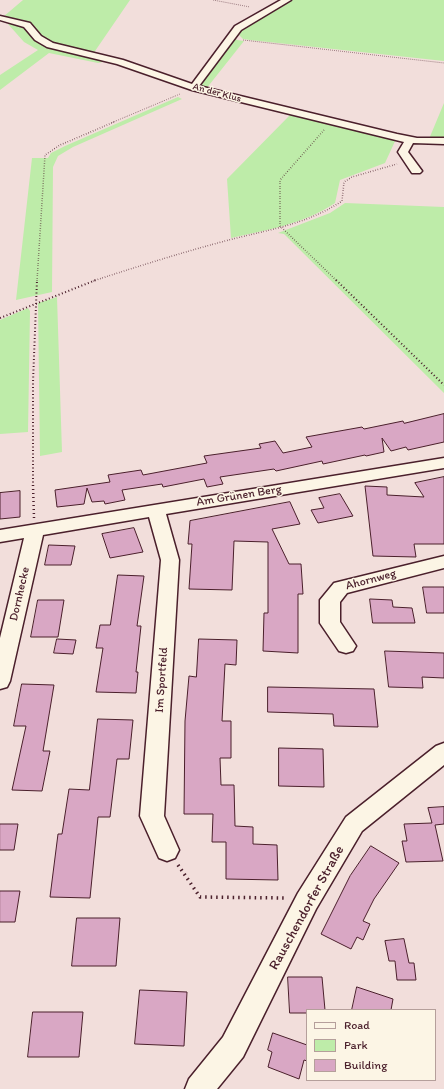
<!DOCTYPE html>
<meta charset="utf-8">
<style>
body{margin:0}
#map{position:relative;width:444px;height:1089px;overflow:hidden;background:#f2dedb;font-family:Itim,sans-serif}
canvas{display:block}
.legend{position:absolute;left:306px;top:1009px;width:130px;height:72px;box-sizing:border-box;background:#fcf5e5;border:1px solid #b59f9b;margin:0;padding:5px 7px;list-style:none;font-size:12px;color:#4a1f2b}
.legend li{display:flex;align-items:center;gap:8px;height:20px}
.legend b{width:20px;border:1px solid #b59f9b}
</style>
<div id="map">
<canvas width="444" height="1089"></canvas>
<ul class="legend">
<li><b style="height:5px;background:#fcf5e5"></b>Road</li>
<li><b style="height:11px;background:#beeca9"></b>Park</li>
<li><b style="height:11px;background:#d9a7c4"></b>Building</li>
</ul>
</div>
<script>
const ctx = document.querySelector('canvas').getContext('2d');
ctx.lineJoin = 'round';
function fill(path, color) {
  ctx.fillStyle = color;
  ctx.fill(path, 'evenodd');
}
function stroke(path, color, width, dash) {
  ctx.strokeStyle = color;
  ctx.lineWidth = width;
  ctx.lineCap = dash ? 'butt' : 'round';
  ctx.setLineDash(dash || []);
  ctx.stroke(path);
}
function label(font, color, halo, rows, align = 'center') {
  ctx.font = font + ' Itim,sans-serif';
  ctx.lineWidth = 3;
  ctx.setLineDash([]);
  ctx.textBaseline = 'middle';
  ctx.strokeStyle = halo;
  ctx.fillStyle = color;
  for (const [text, x, y, turn = 0] of rows) {
    ctx.save();
    ctx.translate(x, y);
    ctx.rotate((+turn || 0) * Math.PI / 180);
    ctx.textAlign = isNaN(turn) ? turn : align;
    if (halo) ctx.strokeText(text, 0, 0);
    ctx.fillText(text, 0, 0);
    ctx.restore();
  }
}
fill(new Path2D(`
 M23,0H130L93,54C78,51 62,49 48,41C41,37 38,30 33,25C27,19 12,18 3,17Z
 M291,0H444V61L250,40L243,39L239,35L242,28Z
 M15,22C28,26 34,40 46,46L107,61L98,63L49,53L0,90V75L38,50L24,42L8,24Z
 M234,37L237,40L244,41L206,89L200,87V83Z
 M178,97L182,99L73,147L58,156L53,167L52,292L16,300L32,158H48L51,153L65,146Z
 M444,103V139H429Z
 M291,114L396,139L385,163L340,180L335,203C304,224 267,230 231,238L227,179Z
 M345,203L444,207V393L284,234L278,233L330,213Z
 M57,297L62,452L40,456L38,303Z
 M28,308L30,311L28,432L0,434V320Z`), '#beeca9');
const building = new Path2D(`
 M444,414V442L408,450L406,447L391,451L382,438L384,452L366,456L365,455L323,464L322,461L276,471L274,469L220,477L223,484L207,487L204,479L163,487L162,484L122,490L125,500L105,504L104,501L92,502L87,488L84,504L57,507L55,490L110,482L108,475L141,470L143,475L207,463L204,456L261,448L259,444L275,441L283,453L312,447L306,437L362,427L364,429L403,421L404,423Z
 M444,477V544H414L416,557L373,556L365,486L387,487V495L424,497L415,483Z
 M20,491V517L0,519V493Z
 M340,494L353,516L318,523L311,510L324,508L319,498Z
 M290,502L300,524L272,529L289,564H301L303,594H298V653L263,651L264,613H268V542L234,541L232,590L189,589L192,544H188L190,521Z
 M134,528L143,552L110,558L102,534Z
 M49,545L75,546L71,565H45Z
 M118,575L144,576L137,626H141L136,672H138L136,693L96,692L103,648H96L100,625H110Z
 M423,587H444V613H427Z
 M370,599L392,600L393,607L412,608L415,623H373Z
 M38,600H64L58,637H31Z
 M57,639L76,640L73,654L54,653Z
 M199,639L237,640L236,665L225,664L222,721H231V758H220L221,785H234L235,826L253,827V844L277,845L278,880L226,879V842H212L213,814H184L185,721L189,676L196,677Z
 M385,651L444,653V678L422,677L423,688L389,687Z
 M22,684L54,685L43,751H50L42,791L12,790L26,726H14Z
 M268,687L374,689L378,727L334,726L333,714L268,712Z
 M98,719L133,720L129,759H117L110,817H98L90,898L50,897L58,834H62L69,789L89,790Z
 M279,748L323,749L324,787L279,786Z
 M444,807V824L435,825L443,861L406,862L402,841H407L404,824L432,823L428,808Z
 M0,824H18L14,850H0Z
 M371,846L399,863L374,899L363,921L370,924L363,940L357,937L351,949L321,934L350,876Z
 M0,891H20L15,922H0Z
 M77,918H120L116,966H72Z
 M404,939L409,963H414L416,980H397L395,961H389L385,941Z
 M288,977H322L325,1010H307V1013H290Z
 M357,987L393,999L391,1010H352Z
 M140,990L187,992L184,1046L135,1044Z
 M33,1012H83L79,1057H28Z
 M273,1033L307,1045V1061L304,1060L299,1079L268,1067L272,1052L268,1050Z`);
fill(building, '#d9a7c4');
stroke(building, '#4a1f2b', 1);
const minor = new Path2D(`
 M281,0H291L241,30L199,86L397,134L417,138H444V144L413,143L408,152L422,171L420,173H412L398,152L404,142L192,90L117,64L47,47L35,40L24,27L0,20V16L30,23L41,36L53,43L123,60L192,84L235,26Z
 M444,458V468L166,514L179,560L164,816L179,850L175,858L167,861L159,858L140,816L161,560L149,517L43,535L10,681L7,687L0,689V638L24,538L0,542V530Z
 M444,556V568L347,593L340,602V622L356,646L353,651L346,653L339,651L320,623V600L334,583Z
 M444,743V765L362,831L316,909L243,1057L217,1089H185L189,1079L223,1037L298,893L346,817L436,746Z`);
stroke(minor, '#4a1f2b', 3);
stroke(new Path2D(`
 M213,0L250,7
 M243,40L444,63
 M111,123L180,94`), '#4a1f2b', 1, [0.5, 1.5]);
stroke(new Path2D(`
 M324,130L280,180V226L337,281
 M37,281L45,155L60,145L114,122
 M93,281C136,267 180,253 225,241C266,230 306,225 342,201L344,182L352,177L397,164`), '#4a1f2b', 1.5, [0.5, 2]);
stroke(new Path2D(`
 M336,280L444,385
 M0,318L96,280
 M33,486V382L37,280`), '#4a1f2b', 2, [1, 2.5]);
stroke(new Path2D(`
 M33,485L34,518`), '#4a1f2b', 2.5, [1, 3]);
stroke(new Path2D(`
 M178,865L200,897L286,898`), '#4a1f2b', 3.5, [1.5, 4]);
fill(minor, '#fcf5e5');
label('10px', '#4a1f2b', '#fcf5e5', [
 ["An der Klus",217,93,15]
]);
label('12px', '#4a1f2b', '#fcf5e5', [
 ["Am Grünen Berg",239,496,-9],
 ["Ahornweg",371,580,-15],
 ["Dornhecke",20,594,-77],
 ["Im Sportfeld",162,680,-86]
]);
label('14px', '#4a1f2b', '#fcf5e5', [
 ["Rauschendorfer Straße",307,908,-61]
]);
</script>
